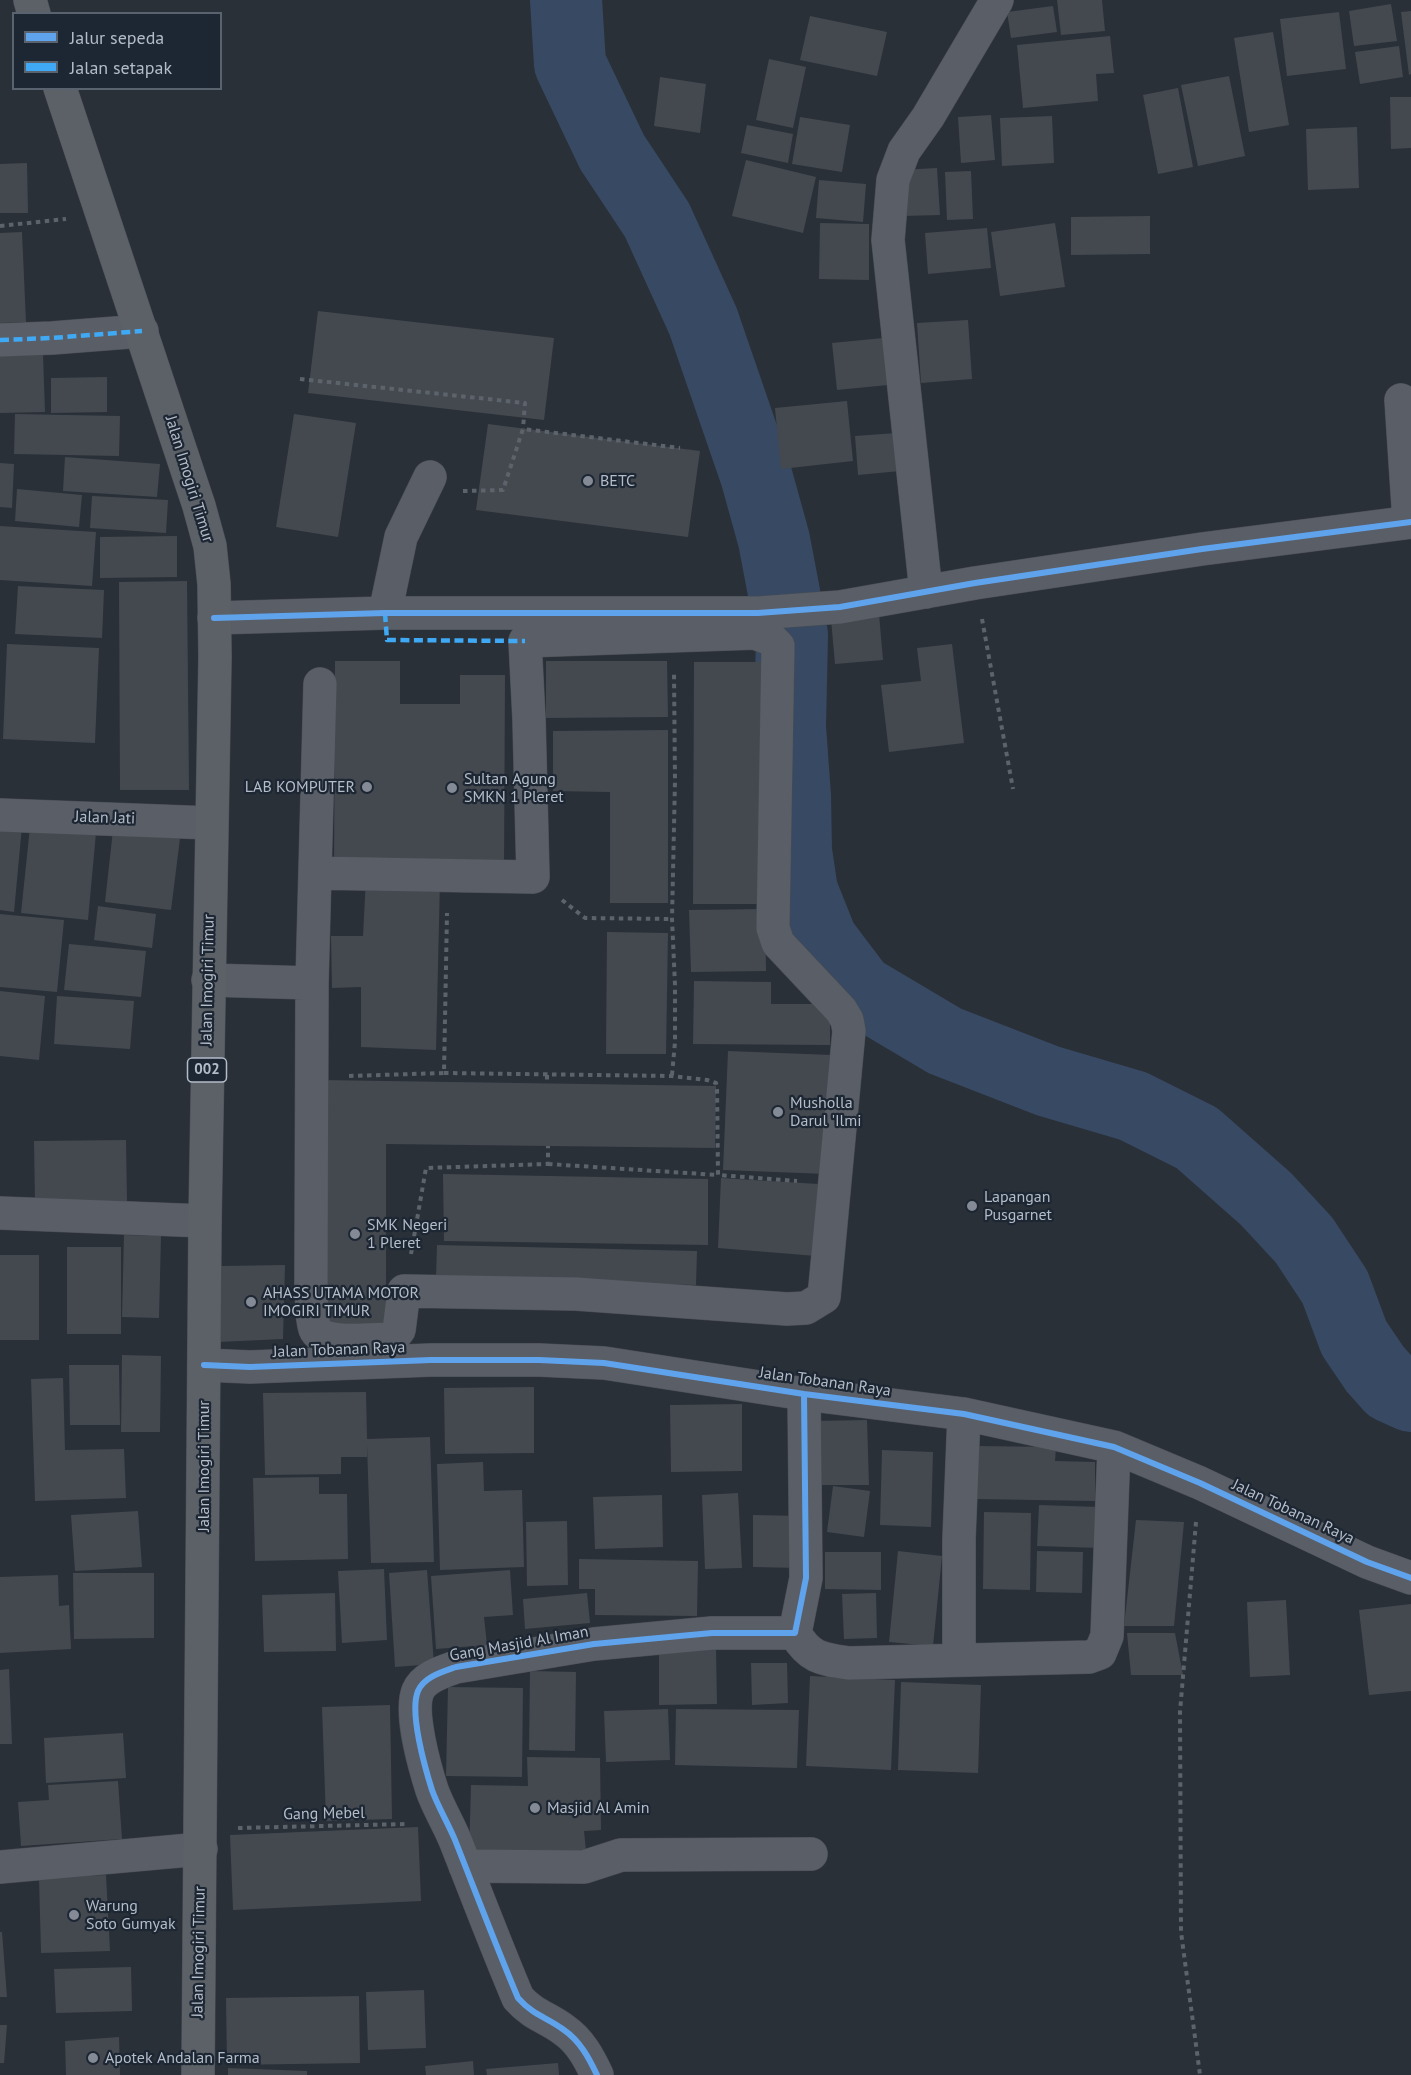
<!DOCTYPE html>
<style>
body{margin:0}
#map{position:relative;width:1411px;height:2075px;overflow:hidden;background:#2a3038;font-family:"PT Sans",sans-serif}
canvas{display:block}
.legend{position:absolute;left:12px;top:12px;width:210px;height:78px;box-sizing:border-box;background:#1d2633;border:2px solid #59626f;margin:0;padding:8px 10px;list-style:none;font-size:18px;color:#b4bcc9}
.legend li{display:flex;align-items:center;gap:12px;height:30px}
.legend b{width:30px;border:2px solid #59626f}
</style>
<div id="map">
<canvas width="1411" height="2075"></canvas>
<ul class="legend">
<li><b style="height:8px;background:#60a3ed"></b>Jalur sepeda</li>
<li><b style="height:8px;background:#3fa9f5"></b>Jalan setapak</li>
</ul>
</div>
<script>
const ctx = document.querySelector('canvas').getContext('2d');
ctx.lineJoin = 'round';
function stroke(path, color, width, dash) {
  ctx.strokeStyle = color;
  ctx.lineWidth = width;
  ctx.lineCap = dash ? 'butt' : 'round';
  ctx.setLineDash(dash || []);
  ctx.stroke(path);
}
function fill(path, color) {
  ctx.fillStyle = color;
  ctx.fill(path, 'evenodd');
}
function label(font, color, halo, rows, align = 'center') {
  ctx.font = font + ' "PT Sans",sans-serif';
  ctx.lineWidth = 4.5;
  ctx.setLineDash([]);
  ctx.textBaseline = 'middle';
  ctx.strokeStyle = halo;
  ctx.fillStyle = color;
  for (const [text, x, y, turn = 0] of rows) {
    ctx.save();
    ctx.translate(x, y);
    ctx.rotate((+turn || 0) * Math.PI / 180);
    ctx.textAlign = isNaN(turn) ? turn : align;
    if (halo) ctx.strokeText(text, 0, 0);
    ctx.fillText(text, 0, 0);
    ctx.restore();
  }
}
stroke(new Path2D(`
 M566,0L570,64L612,152L657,220L703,321L756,475L774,540L792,635L790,727L795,796L796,851L802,891L822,941L859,990L945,1041L1048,1081L1133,1106L1197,1138L1266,1199L1304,1240L1335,1287L1354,1338L1375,1369L1391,1387L1411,1396`), '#384963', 72);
fill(new Path2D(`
 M1057,0H1102L1105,31L1061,35Z
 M1391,4L1397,41L1354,46L1349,11Z
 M1053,6L1057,32L1011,38L1007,12Z
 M1411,11V74L1409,75L1401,12Z
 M1339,12L1346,69L1287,76L1280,19Z
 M810,16L887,32L877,76L800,60Z
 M1273,32L1289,125L1249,132L1234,38Z
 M1110,36L1114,73L1096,74L1098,101L1023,108L1017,45Z
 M1399,46L1403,77L1360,84L1355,52Z
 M769,59L806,67L793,128L756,120Z
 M1229,76L1245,156L1198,166L1181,85Z
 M660,77L706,84L700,133L654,126Z
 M1178,88L1193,167L1158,174L1143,95Z
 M1390,97H1411V148L1391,149Z
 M991,115L995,160L961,163L958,117Z
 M1052,116L1054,163L1002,166L1000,118Z
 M800,117L850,125L842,172L792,164Z
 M747,125L793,134L788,163L741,153Z
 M1357,127L1359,188L1308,190L1306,129Z
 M746,160L816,177L803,233L732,216Z
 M27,163L28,213H0V164Z
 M937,168L940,215L903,216L901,170Z
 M971,171L973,219L947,220L945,172Z
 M819,180L866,184L863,222L816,218Z
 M1150,216V254L1071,255V217Z
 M820,223L869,224V280L819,279Z
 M1055,223L1065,287L1000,296L991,232Z
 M987,228L991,268L928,274L925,233Z
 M22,232L26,322L0,323V233Z
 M318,311L554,338L544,420L308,393Z
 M968,320L972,379L921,383L917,323Z
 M883,338L888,385L837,390L832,343Z
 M43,354L45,412L0,413V355Z
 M107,377V412L51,413V378Z
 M847,401L853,461L781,469L775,408Z
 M15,414L120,416L119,456L14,454Z
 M294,414L356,423L338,537L276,527Z
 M488,424L700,451L688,537L476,510Z
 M896,433L900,471L858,475L855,436Z
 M65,457L160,464L157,497L63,491Z
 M0,463L14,464L12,508L0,507Z
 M17,489L82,495L79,527L15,521Z
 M92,496L168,500L166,533L90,528Z
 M0,526L96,532L92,586L0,580Z
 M177,536V577L100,578V537Z
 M187,581L189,790H120L119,582Z
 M18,586L104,590L102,638L15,634Z
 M879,614L883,660L835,664L831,619Z
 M7,644L99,648L95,743L3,739Z
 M952,644L964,743L889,752L881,685L921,681L917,648Z
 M335,661H400V704H460V675H505L504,871H334Z
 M546,661H667L668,717L546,718Z
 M694,662H768L766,904H693Z
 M668,730V903H610V792L553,791V731Z
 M0,824L22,826L14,912L0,910Z
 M30,827L96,833L88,920L21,913Z
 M113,830L180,838L171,910L105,902Z
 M366,878L440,880L436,1050L361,1047V987L332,988L331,936H363Z
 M98,906L156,914L152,948L94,940Z
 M765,909L766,971L691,972L689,910Z
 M0,914L64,920L57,992L0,987Z
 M607,932L668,933L666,1054H606Z
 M69,944L146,951L141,997L64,990Z
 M694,981L771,982V1004H830V1045L693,1044Z
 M0,991L45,996L39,1060L0,1056Z
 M57,996L134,1001L130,1049L54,1044Z
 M728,1051L832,1055L827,1174L723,1170Z
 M321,1080L716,1086L715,1148L386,1144V1326L322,1325Z
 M126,1140L127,1202L35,1203L34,1141Z
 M443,1174L708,1179V1245L444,1241Z
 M721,1178L818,1184L816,1256L718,1248Z
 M124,1235L161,1236L159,1318L122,1317Z
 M437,1245L697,1251L696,1285L436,1278Z
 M67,1247H121V1334H67Z
 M0,1255H39V1340H0Z
 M285,1265L283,1339L218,1342L220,1266Z
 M122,1355L161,1356L160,1432H121Z
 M69,1365H119L120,1425H70Z
 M63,1378L65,1450L124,1449L126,1498L35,1501L31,1379Z
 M534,1387V1453L445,1454L444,1388Z
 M366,1392L367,1439L430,1437L434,1562L371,1563L367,1445V1457H341V1474L265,1475L263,1393Z
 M742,1404V1471L671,1472L670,1405Z
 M867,1420L869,1485H815L813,1421Z
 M976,1446L1056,1447L1055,1461L1095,1462V1501L975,1499Z
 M882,1450L933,1452L931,1527L880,1525Z
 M483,1462L484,1491L522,1490L524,1567L440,1570L437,1464Z
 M319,1477V1494H347L348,1559L255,1561L253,1478Z
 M833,1486L870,1491L864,1537L827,1532Z
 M738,1493L742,1568L705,1569L702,1495Z
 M662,1495L663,1547L595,1549L593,1497Z
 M1039,1505L1100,1507L1099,1548L1037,1546Z
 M138,1511L142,1567L75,1571L71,1515Z
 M984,1512L1031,1513L1030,1590L983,1589Z
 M753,1515L801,1516L800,1568L753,1567Z
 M1136,1520L1184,1522L1174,1626H1124Z
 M567,1521L568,1585L527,1586L526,1522Z
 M898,1551L942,1556L933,1646L889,1642Z
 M1037,1551L1083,1552L1082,1593L1036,1592Z
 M825,1552H881V1590L825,1589Z
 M579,1559L698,1561L697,1616L595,1615V1589H579Z
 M384,1569L387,1640L342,1643L338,1571Z
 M427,1570L434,1664L395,1667L389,1573Z
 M510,1570L513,1615L484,1617L487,1645L436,1649L431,1576Z
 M73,1573H154V1638L74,1639Z
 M58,1575L59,1606L69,1605L71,1649L0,1653V1577Z
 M335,1593L336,1651L264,1652L262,1595Z
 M587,1593L590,1623L525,1629L523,1599Z
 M876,1593L877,1638L844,1639L842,1594Z
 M1286,1600L1290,1675L1250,1677L1247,1602Z
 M1411,1604V1691L1369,1695L1359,1610Z
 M1127,1633H1175L1183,1675H1131Z
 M716,1648L717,1704L659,1705V1649Z
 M751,1663H787L788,1703L752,1705Z
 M9,1669L12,1744H0V1670Z
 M530,1671L576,1672L575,1751L529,1750Z
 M810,1676L895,1680L891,1770L806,1766Z
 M901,1682L981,1685L978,1773L898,1770Z
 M448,1687L523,1688L522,1777L446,1776Z
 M390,1705L392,1819L326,1821L322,1707Z
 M668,1709L670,1760L606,1762L604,1711Z
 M676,1709L799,1710L797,1768L675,1765Z
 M123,1733L126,1778L46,1783L44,1738Z
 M527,1757L600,1758L601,1830L584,1831L586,1851L525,1850V1856H469L471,1785L528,1786Z
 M118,1781L122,1839L21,1846L18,1802L49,1800L48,1785Z
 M418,1827L421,1901L233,1910L230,1835Z
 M106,1875L110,1951L41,1953L39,1878Z
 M0,1932H2L7,1997H0Z
 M131,1967L132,2011L56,2013L54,1969Z
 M424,1990L426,2048L368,2050L366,1992Z
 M359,1996L360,2063L227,2065L226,1998Z
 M0,2025H7L4,2063H0Z
 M119,2037L120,2075H66L65,2041Z
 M473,2061L474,2075H426L425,2066Z
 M558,2063L559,2075H487L486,2069Z
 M228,2068L307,2071V2075H228Z`), '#444950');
const minor = new Path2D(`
 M0,340L52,338L142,331
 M1401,400L1409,522
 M926,592L888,240L893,180L904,151L928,117L997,0
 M385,613L401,537L430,477
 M214,618L385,613H758L840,607L975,583L1202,549L1411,522
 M0,815L211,823
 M208,980L312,983L311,1286C312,1298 311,1318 315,1329C321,1346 375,1339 391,1339L399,1330L404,1291L576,1294L787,1309L806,1308L824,1297L849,1031L847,1020L841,1010L778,943L773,928L778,646L771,639L755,633L525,641L529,719L533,877L316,873
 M312,983L320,684
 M0,1213L205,1221
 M204,1365L250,1367L431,1360H539L604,1363L804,1394L964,1414L1114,1447L1200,1483L1367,1562L1411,1578
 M795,1633C809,1658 822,1659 849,1663L1089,1657L1100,1653L1107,1636L1114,1447
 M795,1633L806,1578L804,1394
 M959,1660V1539L964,1414
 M465,1866L584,1867L621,1855L811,1854
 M0,1867L201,1849
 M597,2075C589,2058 580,2041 564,2030C547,2017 534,2016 518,1998C496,1946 476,1893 455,1840C448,1823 438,1807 432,1790C425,1768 409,1712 418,1691C424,1677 442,1672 456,1667L594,1644L712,1633H795`);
const major = new Path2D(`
 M30,0L34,14
 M60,88L199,506L210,546L214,584L215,657L205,1221L198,2075`);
stroke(minor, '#484c53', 34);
stroke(major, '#484c55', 34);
stroke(new Path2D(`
 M0,226L66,219
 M300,379L525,403L523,429
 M463,491L503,490L523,429L680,448
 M982,619L1013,789
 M562,900L585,918L672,919
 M444,1073L672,1076L707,1080L716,1083L717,1087L718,1175L797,1181
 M547,1075V1083
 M672,1075L675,1042V985L672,919L675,781L674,672
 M349,1076L444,1073L447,913
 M548,1164L718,1175
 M411,1254L426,1168L548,1164V1146
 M1196,1522L1180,1712L1181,1932L1200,2075
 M238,1828L407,1824`), '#5d636a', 4, [4.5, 4.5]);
stroke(minor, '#5a5e66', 33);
stroke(major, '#5c6168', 33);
stroke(new Path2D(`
 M0,340L52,338L142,331
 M385,613L387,640L525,641`), '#3fa9f5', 4.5, [9, 4.5]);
stroke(new Path2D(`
 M214,618L385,613H758L840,607L975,583L1202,549L1411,522
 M204,1365L250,1367L431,1360H539L604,1363L804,1394L964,1414L1114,1447L1200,1483L1367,1562L1411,1578
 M597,2075C589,2058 580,2041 564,2030C547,2017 534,2016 518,1998C496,1946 476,1893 455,1840C448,1823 438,1807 432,1790C425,1768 409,1712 418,1691C424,1677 442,1672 456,1667L594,1644L712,1633H795L806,1578L804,1394`), '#60a3ed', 6);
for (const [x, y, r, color] of [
 [588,481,6,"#848b96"],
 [367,787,6,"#848b96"],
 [452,788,6,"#848b96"],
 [778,1112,6,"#848b96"],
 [972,1206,6,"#848b96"],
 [355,1234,6,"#848b96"],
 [251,1302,6,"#848b96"],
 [535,1808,6,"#848b96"],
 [74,1915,6,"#848b96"],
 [93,2058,6,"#848b96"]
]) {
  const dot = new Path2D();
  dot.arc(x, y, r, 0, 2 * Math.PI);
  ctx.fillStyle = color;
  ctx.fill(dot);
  stroke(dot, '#1d2633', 2);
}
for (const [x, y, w] of [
 [207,1070,39]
]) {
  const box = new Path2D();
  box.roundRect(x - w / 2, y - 12, w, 24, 4.5);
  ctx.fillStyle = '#1d2633';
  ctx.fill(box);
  stroke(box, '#b4bcc9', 1.5);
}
label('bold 15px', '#b4bcc9', null, [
 ["002",207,1070]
]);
label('16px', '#b4bcc9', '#1d2633', [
 ["Jalan Imogiri Timur",189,479,73],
 ["Jalan Jati",105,818,2],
 ["Jalan Imogiri Timur",208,980,-89],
 ["Jalan Tobanan Raya",339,1350,-2],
 ["Jalan Tobanan Raya",825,1382,8],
 ["Jalan Imogiri Timur",204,1466,-90],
 ["Jalan Tobanan Raya",1293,1512,25],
 ["Gang Masjid Al Iman",519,1644,-10],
 ["Gang Mebel",324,1814,-1],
 ["Jalan Imogiri Timur",199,1952,-89]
]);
label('16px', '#b4bcc9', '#1d2633', [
 ["BETC",600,481],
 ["Sultan Agung",464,779],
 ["SMKN 1 Pleret",464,797],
 ["LAB KOMPUTER",355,787,"right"],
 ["Musholla",790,1103],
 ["Darul 'Ilmi",790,1121],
 ["Lapangan",984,1197],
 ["Pusgarnet",984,1215],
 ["SMK Negeri",367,1225],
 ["1 Pleret",367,1243],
 ["AHASS UTAMA MOTOR",263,1293],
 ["IMOGIRI TIMUR",263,1311],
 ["Masjid Al Amin",547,1808],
 ["Warung",86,1906],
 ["Soto Gumyak",86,1924],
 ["Apotek Andalan Farma",105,2058]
], 'left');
</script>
